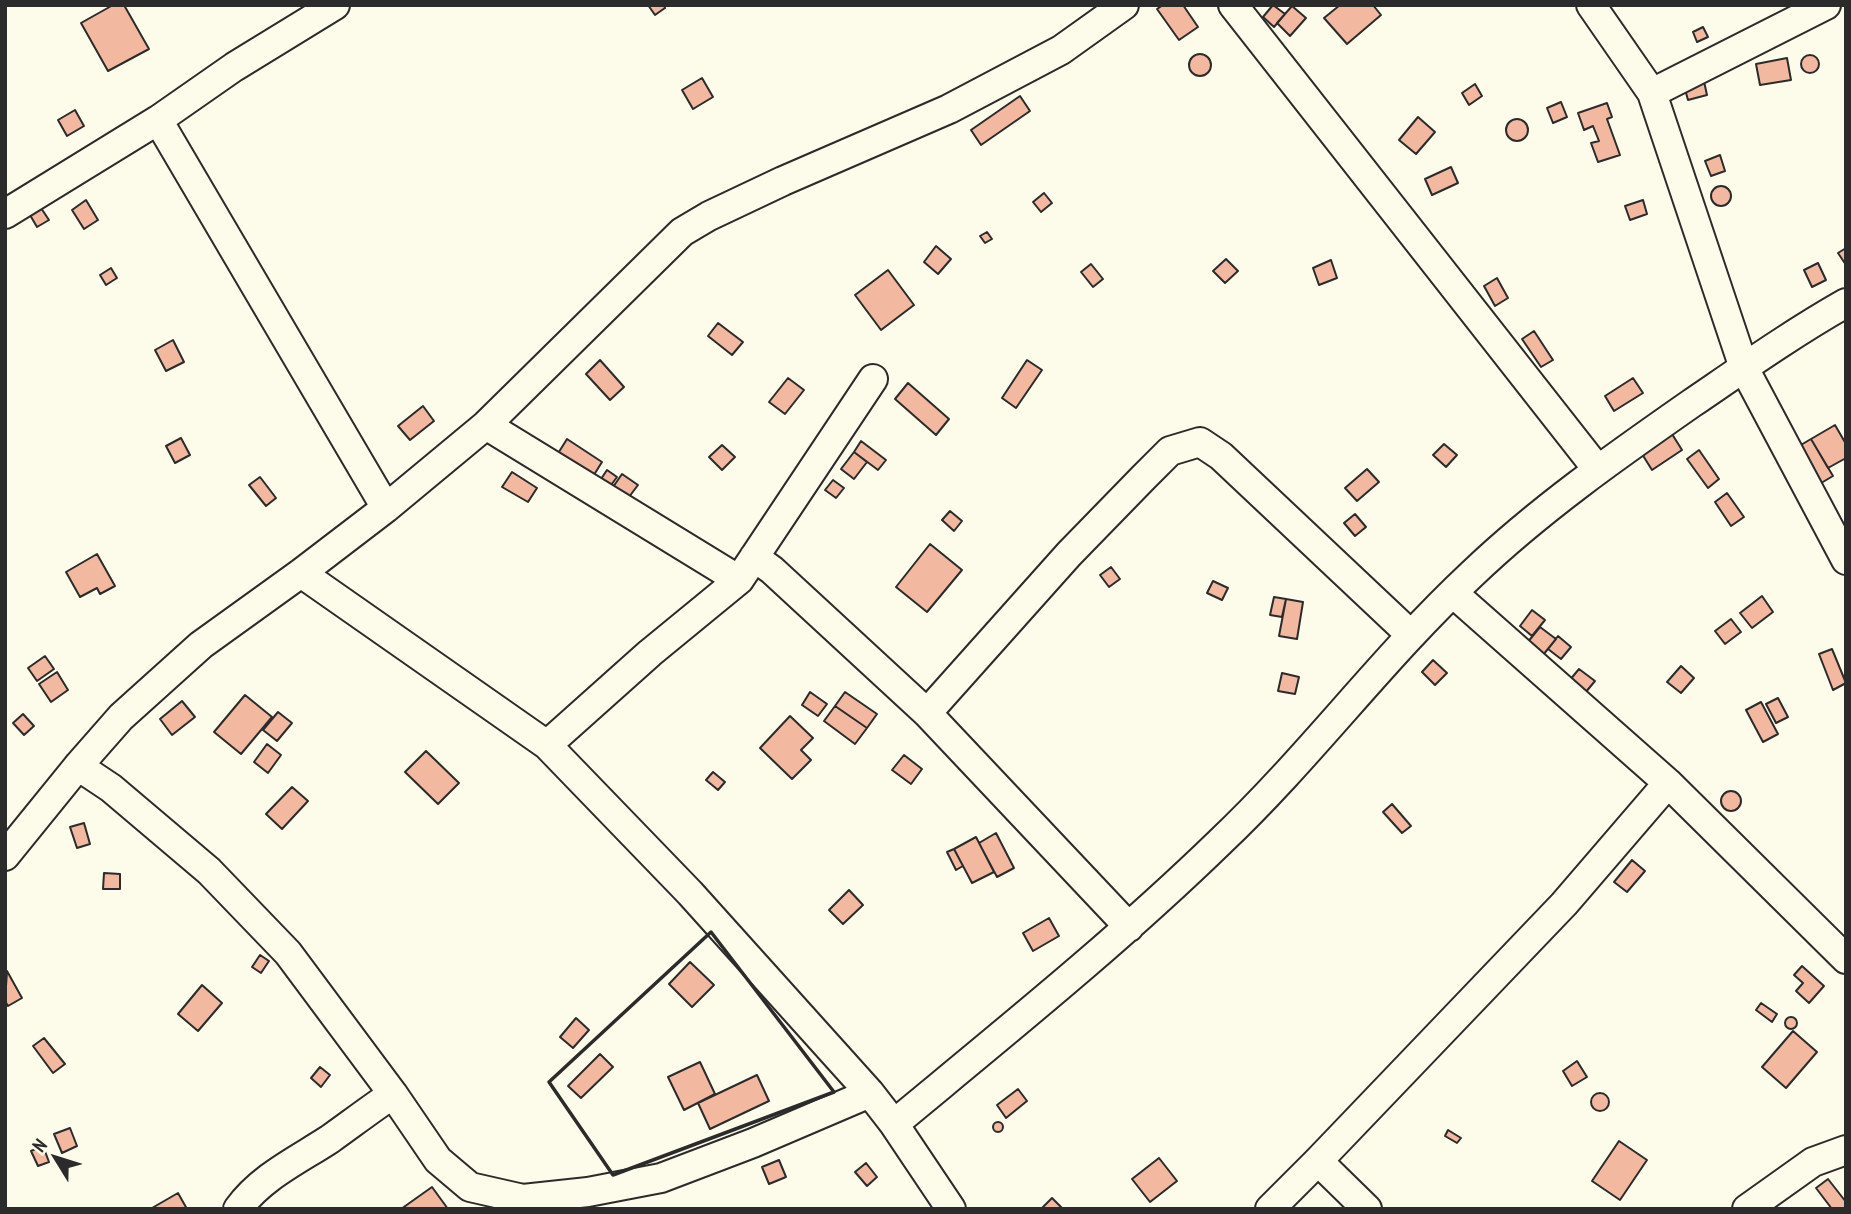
<!DOCTYPE html>
<style>
body{margin:0}
#map{position:relative;width:1851px;height:1214px;overflow:hidden;background:#fdfbea;font-family:"PT Sans Narrow",sans-serif}
canvas{display:block}
.frame{position:absolute;inset:0;border:7px solid #2b2b2b;pointer-events:none}
.north{position:absolute;left:21px;top:1123px;width:70px;height:70px;-webkit-text-stroke:5px #fdfbea;paint-order:stroke;rotate:308deg;font-size:19px;font-weight:700;line-height:28px;text-align:center;color:#2b2b2b}
.north::after{content:'';display:block;margin:auto;width:24px;height:32px;background:#2b2b2b;clip-path:polygon(50% 0,100% 100%,50% 72%,0 100%)}
</style>
<div id="map">
<canvas width="1851" height="1214"></canvas>
<div class="frame"></div>
<div class="north">N</div>
</div>
<script>
const ctx = document.querySelector('canvas').getContext('2d');
ctx.lineJoin = 'round';
function fill(path, color) {
  ctx.fillStyle = color;
  ctx.fill(path, 'evenodd');
}
function stroke(path, color, width, dash) {
  ctx.strokeStyle = color;
  ctx.lineWidth = width;
  ctx.lineCap = dash ? 'butt' : 'round';
  ctx.setLineDash(dash || []);
  ctx.stroke(path);
}
const building = new Path2D(`
 M113,5H124L149,49L108,71L81,23Z
 M648,5H664L665,8L655,15Z
 M1163,5H1183L1198,27L1179,40L1157,9Z
 M1273,5L1285,14L1274,27L1263,17Z
 M1340,5H1373L1381,15L1347,44L1324,18Z
 M1292,6L1306,18L1290,36L1277,23Z
 M1703,27L1708,37L1697,42L1693,32Z
 M1189 65a11 11 0 1 1 22 0a11 11 0 1 1-22 0Z
 M1801 64a9 9 0 1 1 18 0a9 9 0 1 1-18 0Z
 M1787,58L1791,80L1760,85L1756,64Z
 M1703,77L1707,95L1688,100L1683,82Z
 M702,78L713,97L693,109L682,90Z
 M1475,84L1482,96L1469,105L1462,93Z
 M1020,96L1030,111L981,145L971,130Z
 M1561,102L1567,117L1553,123L1547,108Z
 M1607,103L1612,117L1607,119L1620,155L1598,162L1591,143L1599,141L1593,126L1584,130L1578,113Z
 M75,110L84,126L67,136L58,120Z
 M1418,117L1435,132L1416,154L1399,140Z
 M1506 130a11 11 0 1 1 22 0a11 11 0 1 1-22 0Z
 M1720,155L1725,171L1711,176L1705,161Z
 M1451,167L1458,183L1432,195L1425,179Z
 M1711 196a10 10 0 1 1 20 0a10 10 0 1 1-20 0Z
 M1044,193L1052,203L1041,212L1033,202Z
 M86,200L98,220L84,229L72,210Z
 M1643,200L1647,214L1630,220L1625,206Z
 M41,208L49,220L37,227L30,215Z
 M987,232L992,239L985,243L980,236Z
 M936,246L951,259L938,274L924,262Z
 M1846,248V265L1838,253Z
 M1226,259L1238,271L1225,283L1213,271Z
 M1331,260L1337,278L1319,285L1313,268Z
 M1818,263L1826,280L1812,287L1804,270Z
 M1091,264L1103,279L1093,287L1081,272Z
 M111,268L117,278L106,285L100,275Z
 M888,270L914,305L881,330L855,295Z
 M1497,278L1508,298L1495,306L1484,286Z
 M718,323L743,342L732,355L708,336Z
 M1534,331L1553,360L1541,367L1522,339Z
 M173,340L184,362L166,371L155,350Z
 M600,360L624,387L610,400L586,374Z
 M1027,360L1042,370L1016,408L1002,398Z
 M788,378L804,390L785,414L769,402Z
 M1633,378L1643,393L1614,411L1605,396Z
 M908,383L949,419L936,435L895,399Z
 M423,406L434,421L410,440L398,426Z
 M1835,425L1846,444V458L1828,468L1811,439Z
 M1672,434L1682,450L1652,470L1642,454Z
 M181,438L190,455L175,463L166,446Z
 M567,439L602,462L592,478L557,455Z
 M1811,439L1833,476L1816,486L1794,449Z
 M861,441L886,460L878,470L854,452Z
 M1444,444L1457,455L1446,467L1433,455Z
 M722,445L735,457L722,470L709,457Z
 M1699,450L1719,479L1708,488L1687,459Z
 M854,452L867,462L854,479L841,469Z
 M1367,469L1379,482L1357,501L1345,488Z
 M607,470L617,477L609,488L599,482Z
 M512,472L537,488L528,502L502,487Z
 M622,474L638,485L626,501L611,490Z
 M260,477L276,498L266,506L249,485Z
 M833,480L844,488L836,498L825,490Z
 M1727,493L1744,517L1731,526L1715,502Z
 M950,511L962,521L954,531L942,520Z
 M1355,514L1366,527L1355,536L1344,523Z
 M930,544L962,570L927,612L896,587Z
 M97,554L115,586L100,594L97,588L80,597L66,572Z
 M1111,567L1120,579L1109,587L1100,575Z
 M1213,581L1228,588L1222,600L1207,593Z
 M1762,596L1773,612L1752,628L1740,613Z
 M1274,597L1286,599L1282,617L1270,615Z
 M1286,599L1303,602L1297,639L1279,636Z
 M1532,610L1545,620L1532,636L1520,626Z
 M1731,619L1741,632L1725,644L1715,631Z
 M1540,627L1556,639L1543,655L1527,643Z
 M1558,636L1571,647L1561,659L1548,649Z
 M1832,649L1846,683L1833,690L1819,654Z
 M45,656L54,669L37,681L28,668Z
 M1433,660L1447,673L1435,685L1422,672Z
 M1681,666L1694,678L1681,693L1667,682Z
 M1579,669L1595,681L1585,693L1569,681Z
 M57,672L68,690L51,702L39,684Z
 M1282,673L1299,677L1295,694L1278,691Z
 M810,692L827,704L818,716L802,705Z
 M845,692L877,714L867,728L835,706Z
 M245,695L272,717L241,754L214,732Z
 M1778,698L1788,717L1776,723L1766,704Z
 M182,701L195,717L172,735L160,719Z
 M1761,702L1778,734L1763,742L1746,710Z
 M835,706L867,728L855,744L824,721Z
 M278,712L292,723L277,741L263,730Z
 M23,714L34,726L24,735L13,723Z
 M790,716L813,738L801,750L811,760L792,779L760,748Z
 M267,744L281,755L268,773L254,762Z
 M426,751L459,783L438,804L405,772Z
 M904,755L922,769L911,784L892,770Z
 M713,772L725,782L718,790L706,780Z
 M292,787L308,801L282,829L266,814Z
 M1721 801a10 10 0 1 1 20 0a10 10 0 1 1-20 0Z
 M1392,804L1411,826L1402,833L1383,812Z
 M84,823L90,844L77,848L70,827Z
 M996,833L1014,868L997,877L979,843Z
 M976,837L994,872L972,883L954,849Z
 M954,849L963,866L956,870L947,852Z
 M1632,860L1645,871L1627,892L1614,882Z
 M104,873L120,874V889H103Z
 M849,890L863,905L843,924L829,910Z
 M1049,918L1059,936L1033,951L1023,933Z
 M260,955L269,961L261,973L252,967Z
 M690,962L714,985L692,1007L669,984Z
 M1802,966L1824,986L1809,1003L1796,991L1803,983L1794,975Z
 M7,971L22,998L8,1006L5,1001Z
 M202,985L222,1003L198,1031L178,1014Z
 M1761,1003L1777,1014L1772,1022L1756,1010Z
 M1785 1023a6 6 0 1 1 12 0a6 6 0 1 1-12 0Z
 M576,1018L589,1030L573,1048L560,1037Z
 M1793,1031L1817,1052L1786,1088L1762,1067Z
 M44,1038L65,1064L53,1073L33,1046Z
 M600,1054L613,1067L581,1098L568,1086Z
 M1577,1061L1587,1077L1572,1086L1563,1071Z
 M700,1062L715,1094L684,1110L668,1077Z
 M320,1067L330,1075L321,1087L311,1078Z
 M757,1075L769,1101L710,1129L698,1103Z
 M1018,1089L1027,1101L1006,1118L997,1105Z
 M1591 1102a9 9 0 1 1 18 0a9 9 0 1 1-18 0Z
 M993 1127a5 5 0 1 1 10 0a5 5 0 1 1-10 0Z
 M70,1128L77,1146L62,1153L54,1134Z
 M1448,1130L1461,1138L1457,1143L1445,1136Z
 M1619,1141L1647,1160L1620,1200L1592,1181Z
 M43,1146L49,1162L38,1166L31,1151Z
 M1159,1158L1177,1181L1150,1202L1132,1179Z
 M779,1160L786,1177L769,1184L762,1167Z
 M866,1163L877,1177L867,1186L855,1172Z
 M1828,1179L1846,1202V1209H1832L1816,1188Z
 M432,1187L448,1209H401Z
 M178,1193L187,1209H153L152,1208Z
 M1052,1198L1063,1209H1041Z`);
fill(building, '#f2b8a0');
stroke(building, '#2b2b2b', 2);
const minor = new Path2D(`
 M1233,5L1598,470
 M1591,5L1652,93L1744,368L1846,560
 M1652,93L1826,5
 M158,120L386,508
 M5,214L158,120L234,67L335,5
 M486,425L739,580
 M754,557L772,570L927,713L1069,554L1143,478L1170,451L1200,442L1221,456L1411,635
 M301,573L547,745L690,893L870,1093L894,1124L951,1209
 M1453,593L1668,783L1846,959
 M927,713L1129,927
 M547,745L650,653L739,580L873,379
 M78,766L111,788L209,871L288,953L393,1094L438,1160L470,1187L523,1199L588,1192L661,1178L753,1143L870,1093
 M5,856L78,766L121,717L201,645L301,573L386,508L486,425L682,232L709,216L783,181L949,109L1061,50L1124,5
 M894,1124C1005,1032 1117,942 1220,842C1309,758 1382,658 1472,574C1539,510 1616,456 1692,403C1742,369 1793,333 1846,303
 M1318,1161L1367,1209
 M238,1209C261,1177 298,1160 330,1139C351,1124 372,1108 393,1094
 M1270,1209L1318,1161L1564,904L1668,783
 M1747,1209L1813,1162L1846,1150`);
stroke(minor, '#2b2b2b', 32);
stroke(minor, '#fdfbea', 28);
stroke(new Path2D(`
 M711,932L834,1092L613,1175L549,1082Z`), '#2b2b2b', 3.5);
</script>
